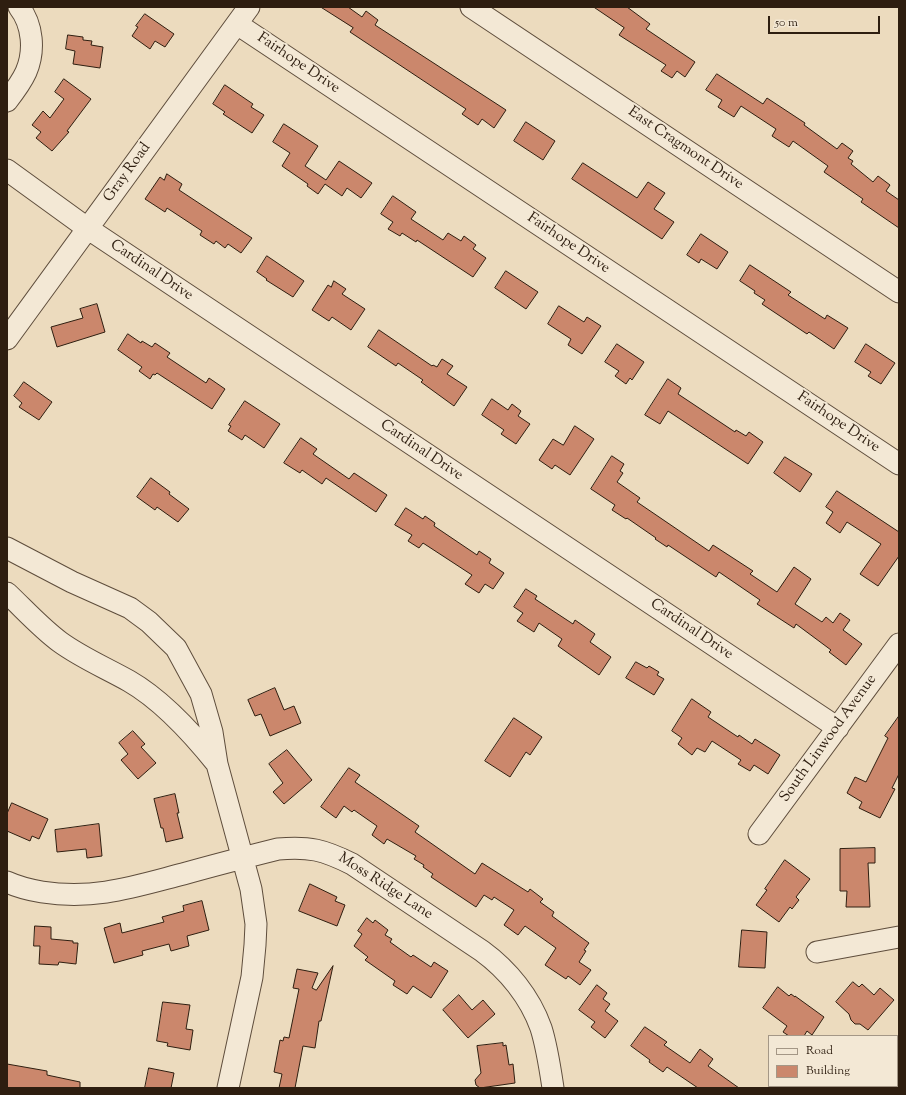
<!DOCTYPE html>
<style>
body{margin:0}
#map{position:relative;width:906px;height:1095px;overflow:hidden;background:#ecdbbe;font-family:"Sorts Mill Goudy",serif}
canvas{display:block}
.frame{position:absolute;inset:0;border:8px solid #2e1e10;pointer-events:none}
.legend{position:absolute;left:768px;top:1035px;width:130px;height:52px;box-sizing:border-box;background:#f3e8d5;border:1px solid #a49786;margin:0;padding:5px 7px;list-style:none;font-size:12px;color:#2e1e10}
.legend li{display:flex;align-items:center;gap:8px;height:20px}
.legend b{width:20px;border:1px solid #a49786}
.scale{position:absolute;left:768px;top:16px;width:112px;height:18px;box-sizing:border-box;border:2px solid #2e1e10;border-top:0;padding-left:5px;font-size:12px;line-height:14px;white-space:nowrap;color:#2e1e10;-webkit-text-stroke:3px #f3e8d5;paint-order:stroke}
</style>
<div id="map">
<canvas width="906" height="1095"></canvas>
<div class="frame"></div>
<ul class="legend">
<li><b style="height:5px;background:#f3e8d5"></b>Road</li>
<li><b style="height:11px;background:#cb876c"></b>Building</li>
</ul>
<div class="scale">50 m</div>
</div>
<script>
const ctx = document.querySelector('canvas').getContext('2d');
ctx.lineJoin = 'round';
function fill(path, color) {
  ctx.fillStyle = color;
  ctx.fill(path, 'evenodd');
}
function stroke(path, color, width, dash) {
  ctx.strokeStyle = color;
  ctx.lineWidth = width;
  ctx.lineCap = dash ? 'butt' : 'round';
  ctx.setLineDash(dash || []);
  ctx.stroke(path);
}
function label(font, color, halo, rows, align = 'center') {
  ctx.font = font + ' "Sorts Mill Goudy",serif';
  ctx.lineWidth = 4;
  ctx.setLineDash([]);
  ctx.textBaseline = 'middle';
  ctx.strokeStyle = halo;
  ctx.fillStyle = color;
  for (const [text, x, y, turn = 0] of rows) {
    ctx.save();
    ctx.translate(x, y);
    ctx.rotate((+turn || 0) * Math.PI / 180);
    ctx.textAlign = isNaN(turn) ? turn : align;
    if (halo) ctx.strokeText(text, 0, 0);
    ctx.fillText(text, 0, 0);
    ctx.restore();
  }
}
const building = new Path2D(`
 M321,7H348L362,17L366,11L378,20L375,25L506,110L494,128L482,119L478,125L462,114L466,109L350,32L353,28Z
 M594,7H627L650,24L646,29L695,62L685,77L677,71L672,78L661,71L666,65L619,35L624,28Z
 M145,14L174,34L165,47L155,41L150,49L132,36L138,27L136,26Z
 M68,35L83,37V40L92,41L91,45L103,47L100,68L73,64L75,51L66,49Z
 M717,74L763,104L767,98L805,123L804,125L837,149L842,143L853,151L848,158L853,161L851,164L873,182L878,176L890,185L886,191L899,200V228L861,202L863,199L824,172L828,166L793,141L789,147L772,136L776,129L741,106L734,117L718,107L722,100L706,90Z
 M64,79L91,99L67,131L69,132L52,151L36,138L41,132L32,125L43,111L50,118L64,99L55,92Z
 M225,85L253,104L251,107L264,115L252,133L223,114L225,112L213,104Z
 M526,122L555,141L543,160L514,141Z
 M284,124L318,146L305,166L326,180L339,161L372,183L361,198L347,188L342,196L325,184L318,194L307,186L308,184L282,166L290,153L273,142Z
 M583,163L637,198L648,182L665,193L654,209L674,222L662,239L572,179Z
 M167,174L182,184L179,190L252,238L241,253L228,244L225,248L216,241L214,244L200,235L202,231L167,208L165,212L145,199L160,177L164,180Z
 M393,196L416,212L411,219L443,240L448,233L461,241L464,236L476,245L473,249L486,258L473,277L417,240L416,242L402,233L400,236L388,229L393,222L381,214Z
 M701,234L728,252L717,269L701,259L699,263L687,255Z
 M267,256L304,281L293,297L266,280L267,279L257,272Z
 M750,265L791,292L788,295L825,319L827,315L848,328L834,349L809,332L807,334L762,304L765,300L754,293L755,291L740,281Z
 M506,271L538,292L526,309L495,288Z
 M334,281L346,289L342,294L365,309L351,330L332,317L329,321L312,310L328,285L331,287Z
 M97,304L105,332L57,347L51,327L83,318L80,309Z
 M559,306L584,322L587,317L601,326L582,354L568,345L571,339L548,324Z
 M379,330L432,366L433,365L437,367L442,359L453,366L447,374L467,387L454,406L421,382L423,380L398,363L396,366L368,347Z
 M128,334L141,343L142,341L152,347L155,343L170,353L167,357L206,383L209,378L225,389L212,409L157,373L155,375L153,374L150,379L139,371L142,367L118,350Z
 M617,344L644,362L632,380L630,378L626,384L615,376L619,371L605,362Z
 M866,344L895,363L881,384L868,376L871,372L855,362Z
 M668,379L681,388L678,394L735,432L736,430L746,436L749,432L763,442L748,464L668,411L660,424L645,415Z
 M24,382L52,402L39,420L19,407L22,403L14,396Z
 M492,399L508,410L512,404L521,411L518,416L530,424L516,444L501,434L504,430L482,415Z
 M245,401L280,424L264,448L245,435L242,440L228,431L231,426L229,425Z
 M575,426L594,439L570,475L555,465L552,469L539,460L553,439L563,445Z
 M301,438L317,449L313,454L349,479L354,473L387,495L376,512L326,478L322,484L302,470L300,473L284,463Z
 M612,456L624,464L620,471L623,473L617,482L640,498L637,502L709,551L713,545L753,571L750,574L777,592L794,567L811,579L795,604L822,622L826,617L833,623L840,613L850,620L843,630L862,644L846,665L829,652L831,650L796,624L794,628L757,604L760,600L719,572L716,577L668,545L667,547L655,539L656,538L627,518L626,519L612,510L615,505L591,489Z
 M785,457L812,474L800,492L774,473Z
 M151,478L170,492L169,494L189,509L178,522L157,507L155,510L137,497Z
 M837,491L899,532V556L878,586L860,574L881,544L847,522L840,533L826,523L833,512L826,507Z
 M406,508L423,519L425,516L435,523L434,526L477,555L479,551L491,559L489,563L504,573L493,589L485,584L479,593L465,584L472,575L423,543L419,548L408,541L412,535L395,525Z
 M526,589L537,596L535,599L573,624L575,620L595,634L590,642L611,657L599,675L558,646L562,639L539,623L534,632L517,621L523,613L514,607Z
 M636,662L647,668L649,666L659,672L657,675L664,679L654,695L626,678Z
 M275,688L284,710L294,706L301,723L270,736L261,714L255,716L248,700Z
 M692,699L711,712L708,717L738,737L739,735L752,744L755,739L780,755L768,774L754,765L750,771L738,764L741,760L712,741L705,752L697,748L692,755L678,744L682,738L672,731Z
 M899,716V774L892,788L895,789L880,818L859,808L862,802L847,793L855,777L866,782L888,738L885,736Z
 M514,718L542,737L530,755L526,752L510,777L485,761Z
 M133,731L145,744L141,747L156,763L138,779L121,760L128,754L119,743Z
 M287,750L312,780L284,804L273,792L283,783L269,764Z
 M349,768L360,775L355,782L419,826L415,832L475,874L482,863L528,892L530,889L543,899L540,902L554,912L552,916L589,943L584,950L586,951L579,962L591,970L580,985L568,976L566,979L545,965L556,948L525,926L518,935L504,925L514,910L494,897L492,900L484,895L476,907L431,877L433,874L423,867L424,865L414,859L416,856L387,839L384,844L372,835L377,826L354,810L352,812L344,806L336,818L321,807Z
 M175,794L179,813H177L183,838L166,842L163,828H161L154,799Z
 M12,803L48,819L39,839L32,836L30,841L7,831V814Z
 M99,824L102,856L87,858L86,849L57,852L55,830Z
 M875,848V863H868L870,907H846L847,891H840V849Z
 M785,860L810,879L796,897L799,900L792,909L790,907L779,922L756,905L767,890L765,889Z
 M310,884L337,897L335,901L345,905L337,926L299,911Z
 M202,901L209,930L187,936L189,946L171,951L169,944L142,951L143,955L114,963L104,928L120,923L122,933L164,922L162,917L184,911L183,906Z
 M367,918L373,923L375,920L388,930L385,935L392,939L390,942L411,957L413,955L431,967L434,962L448,971L431,998L413,986L407,994L393,985L395,981L365,960L368,957L354,946L362,934L358,931Z
 M35,926L51,927V939L73,941V943H78L76,964L59,962L58,965L39,964L40,946H34Z
 M742,930L767,932L765,968L739,967Z
 M333,966L321,1021H319L315,1048L303,1046L295,1088H279L282,1074L274,1072L280,1040L283,1041L284,1037L289,1038L299,989L293,988L297,969L318,973L312,988L316,990Z
 M853,982L859,987L862,984L874,995L880,988L894,1000L868,1030L860,1024H855L851,1020L849,1014L836,1002Z
 M597,985L607,993L603,999L610,1004L605,1011L618,1021L605,1038L591,1027L595,1022L579,1010Z
 M778,987L789,996L791,994L795,997V996L824,1017L812,1035L807,1031L804,1036H789L783,1032L787,1026L763,1008Z
 M459,995L472,1010L483,1000L495,1014L468,1038L443,1010Z
 M163,1002L190,1005L186,1029L193,1030L190,1050L167,1046L168,1043L157,1041Z
 M645,1027L667,1042L664,1045L690,1063L700,1049L713,1059L708,1066L739,1088H698L667,1067L663,1072L649,1062L650,1060L631,1046Z
 M503,1043V1046L506,1045L509,1065L513,1064L515,1083L480,1088L476,1085L475,1080L481,1073L477,1046Z
 M7,1064L47,1071V1075L80,1082V1088H7Z
 M149,1068L174,1073L171,1088H145Z`);
fill(building, '#cb876c');
stroke(building, '#2e1e10', 1);
const minor = new Path2D(`
 M471,7L899,292
 M237,24L899,464
 M7,101C14,92 21,83 26,72C35,51 33,25 19,7
 M7,170L87,228L838,728
 M7,339L249,7
 M7,548L72,582L130,608L149,622L176,648L201,694L212,732L217,764L251,889L256,924L255,945L252,977L228,1088
 M7,593C24,609 41,628 60,642C82,658 106,668 129,681C162,700 193,734 217,764
 M759,834L899,644
 M7,882C18,887 30,890 42,892C95,900 133,887 183,874C215,865 246,857 278,849C309,846 324,850 352,864L482,951C508,970 530,997 541,1028C547,1047 550,1068 553,1088
 M817,952L899,937`);
stroke(minor, '#5e4d3c', 23);
stroke(minor, '#f3e8d5', 21);
label('15px', '#2e1e10', '#f3e8d5', [
 ["Fairhope Drive",298,64,34],
 ["East Cragmont Drive",685,149,34],
 ["Gray Road",128,173,-54],
 ["Fairhope Drive",568,244,34],
 ["Cardinal Drive",151,271,34],
 ["Fairhope Drive",838,423,34],
 ["Cardinal Drive",421,451,34],
 ["Cardinal Drive",691,630,34],
 ["South Linwood Avenue",829,739,-54],
 ["Moss Ridge Lane",385,887,33]
]);
</script>
